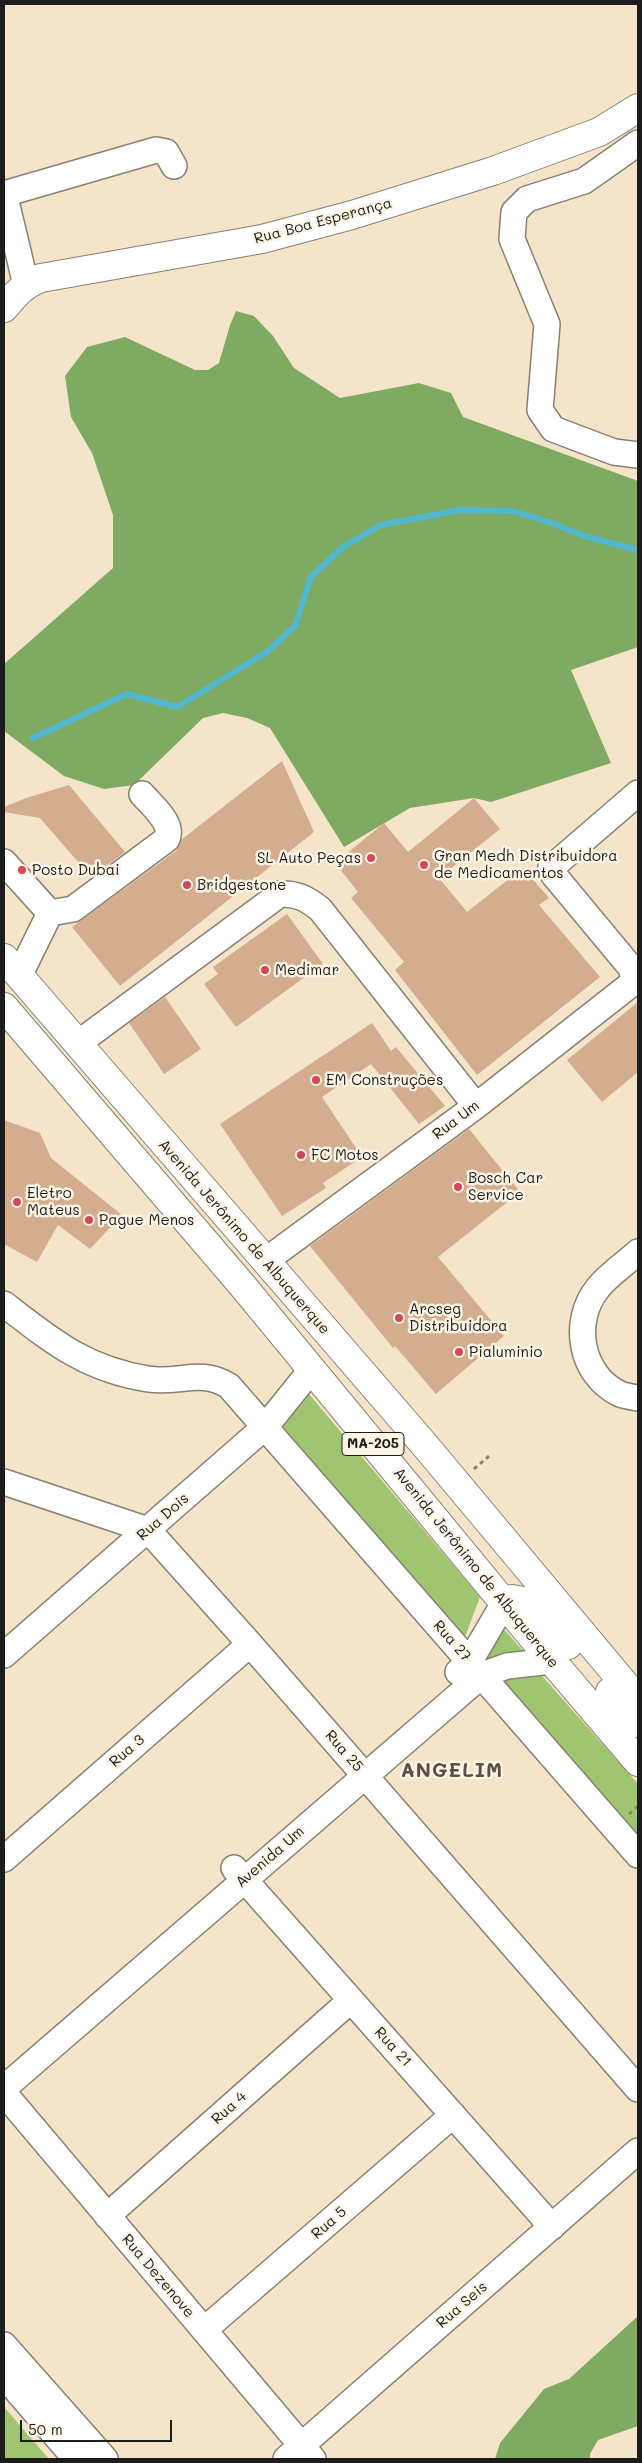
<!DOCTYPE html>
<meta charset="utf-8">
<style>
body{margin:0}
#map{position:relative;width:642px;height:2463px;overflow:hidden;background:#f4e4c9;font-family:Mali,sans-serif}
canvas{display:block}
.frame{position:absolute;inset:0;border:5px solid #1c1c1c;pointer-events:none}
.scale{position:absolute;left:20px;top:2420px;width:152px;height:22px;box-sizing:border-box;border:2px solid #1c1c1c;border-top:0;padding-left:6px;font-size:15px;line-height:18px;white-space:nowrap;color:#1c1c1c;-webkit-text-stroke:4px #fcf5e5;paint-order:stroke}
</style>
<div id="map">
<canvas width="642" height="2463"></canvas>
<div class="frame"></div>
<div class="scale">50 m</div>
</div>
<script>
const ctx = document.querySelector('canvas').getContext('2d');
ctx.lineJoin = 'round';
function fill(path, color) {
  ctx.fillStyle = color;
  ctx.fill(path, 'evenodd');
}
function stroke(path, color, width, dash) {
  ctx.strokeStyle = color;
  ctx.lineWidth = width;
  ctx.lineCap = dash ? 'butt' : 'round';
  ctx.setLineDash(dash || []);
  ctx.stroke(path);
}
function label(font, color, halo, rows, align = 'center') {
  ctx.font = font + ' Mali,sans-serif';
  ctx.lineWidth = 5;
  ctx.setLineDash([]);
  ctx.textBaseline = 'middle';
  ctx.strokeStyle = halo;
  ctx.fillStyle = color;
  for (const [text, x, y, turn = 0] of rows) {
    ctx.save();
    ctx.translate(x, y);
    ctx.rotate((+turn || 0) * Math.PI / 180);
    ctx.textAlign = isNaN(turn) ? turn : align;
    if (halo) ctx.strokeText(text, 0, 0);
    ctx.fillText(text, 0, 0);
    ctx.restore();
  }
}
fill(new Path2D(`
 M308,1393L480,1597L463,1642L282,1427Z
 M502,1627L523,1651L487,1659Z
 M522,1676H542L638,1784V1838L499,1682Z
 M4,2407L49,2459H4Z`), '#9fc570');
fill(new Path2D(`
 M236,311L254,316L273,336L294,368L340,398L419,383L451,393L463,417L638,481V647L571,670L611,763L491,802L474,798L410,808L344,847L270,728L247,718L223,713L203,718L134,785L104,789L64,776L4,731V664L113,568V515L92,453L71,417L65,376L87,347L125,337L195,370H208L219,363L230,325Z
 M638,2316V2426L598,2440L590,2454V2459H495L500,2443L544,2389L569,2379Z`), '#7faa62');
stroke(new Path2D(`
 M33,738L127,694L177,707L267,652L295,626L311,577L343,547L381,525L460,510L513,511L552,523L584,536L638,550`), '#53b9d1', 6);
fill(new Path2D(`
 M282,761L314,832L120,986L72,927L176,851L181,840Z
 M69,785L125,852L91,877L40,818L4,812V807L26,798Z
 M474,798L500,829L439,878L467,912L523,868L549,898L539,905L600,977L477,1075L395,970L404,962L351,898L358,892L335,863L384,823L408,852Z
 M287,914L323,964L236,1027L204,984L218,974L213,967Z
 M165,997L201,1049L164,1074L129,1023Z
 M638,1002V1072L602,1102L567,1060Z
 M372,1023L391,1051L396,1047L445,1106L419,1124L371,1064L322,1097L362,1157L323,1183L326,1188L282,1216L220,1124Z
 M4,1120L40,1133L51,1158L122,1215L90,1249L58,1225L37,1262L4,1244Z
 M469,1129L520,1192L438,1257L504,1336L436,1394L395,1346L393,1348L310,1246Z`), '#d3ad8e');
const minor = new Path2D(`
 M638,143L584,181L527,199L514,212L512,239L547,324L540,410L553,429L614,452L638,455
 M4,193L26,285
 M4,194L156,150L166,152L174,166
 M4,862L50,913L19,976
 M50,913L73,909L167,839C174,823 152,806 142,794
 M77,1044L280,894C297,893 307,899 320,909L476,1106
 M638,1252C625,1264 608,1275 598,1288C571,1321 580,1375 620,1394C625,1396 632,1397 638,1398
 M265,1261L476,1106L630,985L633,980L632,969L553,874L551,868L638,793
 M4,1304C52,1341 85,1369 148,1379C179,1384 201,1368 229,1386L638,1855
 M4,1482L148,1530L250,1644L638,2089
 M4,1655L266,1426L312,1369
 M458,1672L470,1661L504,1603
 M4,1859L250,1644
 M234,1868L552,2227
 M4,2088L482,1675L507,1666L552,1661
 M4,2093L313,2459
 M107,2216L351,2000
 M204,2330L453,2115
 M4,2345L105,2459
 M4,2376L76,2459
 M286,2459L638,2151`);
const major = new Path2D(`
 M4,308C15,295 24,284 41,278L262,239L352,215L493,171L599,132L638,108
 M4,958L423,1443L638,1700
 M4,1007L242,1285L552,1661L638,1762
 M504,1603L512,1599L523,1601L536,1609L568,1645
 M610,1692L638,1723`);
stroke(minor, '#888072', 28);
stroke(major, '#888072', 30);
stroke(new Path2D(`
 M474,1469L489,1456
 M629,1814L638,1806`), '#888072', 3, [4, 4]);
stroke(minor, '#fff', 25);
stroke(major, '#fff', 28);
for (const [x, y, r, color] of [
 [371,858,5,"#d1495b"],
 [424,865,5,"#d1495b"],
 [22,870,5,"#d1495b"],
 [187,885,5,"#d1495b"],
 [265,970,5,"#d1495b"],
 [316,1080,5,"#d1495b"],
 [301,1155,5,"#d1495b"],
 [458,1187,5,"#d1495b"],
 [17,1202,5,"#d1495b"],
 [89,1220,5,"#d1495b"],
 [399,1318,5,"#d1495b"],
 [459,1352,5,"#d1495b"]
]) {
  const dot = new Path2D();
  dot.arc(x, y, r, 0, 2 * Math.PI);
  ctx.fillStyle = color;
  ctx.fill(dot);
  stroke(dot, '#fcf5e5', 2);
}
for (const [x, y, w] of [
 [373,1444,62]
]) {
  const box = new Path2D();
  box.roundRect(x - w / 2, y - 11.5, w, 23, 4);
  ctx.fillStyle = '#fcf5e5';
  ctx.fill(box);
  stroke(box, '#1c1c1c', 1);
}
label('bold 14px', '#1c1c1c', null, [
 ["MA-205",373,1444]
]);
label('15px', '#1c1c1c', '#fcf5e5', [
 ["Rua Boa Esperança",323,221,-15],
 ["Rua Um",456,1120,-37],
 ["Avenida Jerônimo de Albuquerque",244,1237,49],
 ["Rua Dois",163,1517,-41],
 ["Avenida Jerônimo de Albuquerque",476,1568,51],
 ["Rua 27",452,1641,49],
 ["Rua 3",127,1751,-41],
 ["Rua 25",344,1751,49],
 ["Avenida Um",270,1857,-41],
 ["Rua 21",393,2047,48],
 ["Rua 4",229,2108,-42],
 ["Rua 5",329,2223,-41],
 ["Rua Dezenove",158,2276,50],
 ["Rua Seis",462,2305,-41]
]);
label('15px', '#1c1c1c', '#fcf5e5', [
 ["Gran Medh Distribuidora",434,856],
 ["de Medicamentos",434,873],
 ["SL Auto Peças",361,858,"right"],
 ["Posto Dubai",32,870],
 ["Bridgestone",197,885],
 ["Medimar",275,970],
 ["EM Construções",326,1080],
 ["FC Motos",311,1155],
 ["Bosch Car",468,1178],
 ["Service",468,1195],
 ["Eletro",27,1193],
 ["Mateus",27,1210],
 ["Pague Menos",99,1220],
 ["Arcseg",409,1309],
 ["Distribuidora",409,1326],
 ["Pialuminio",469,1352]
], 'left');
ctx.letterSpacing = '1px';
label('bold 20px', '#5c4f44', '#fcf5e5', [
 ["ANGELIM",452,1771]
]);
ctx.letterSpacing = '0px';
</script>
